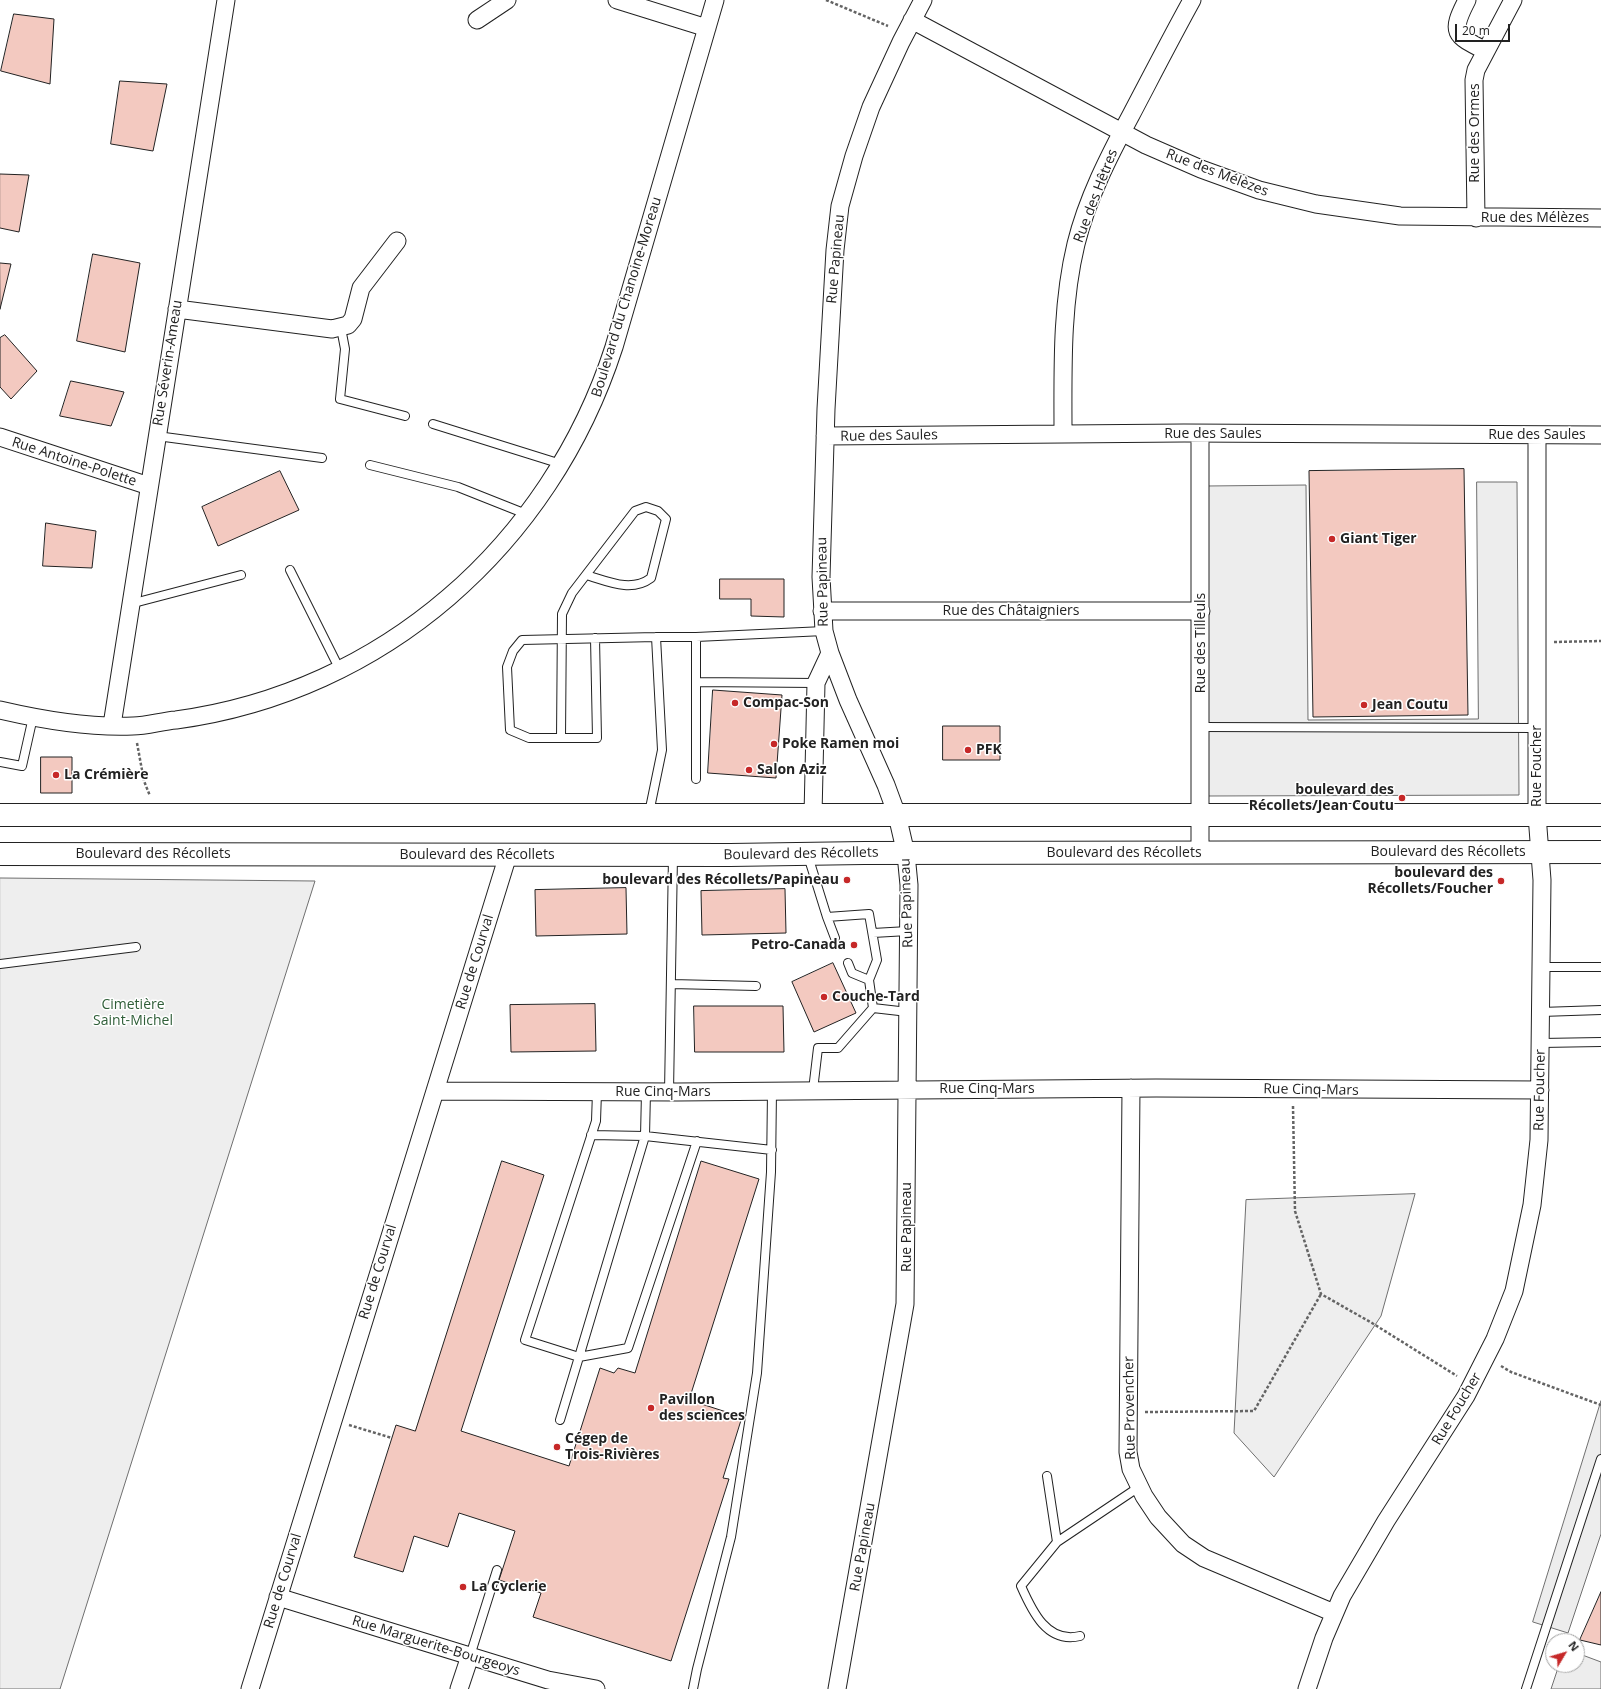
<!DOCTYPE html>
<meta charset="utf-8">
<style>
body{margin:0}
#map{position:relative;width:1601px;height:1689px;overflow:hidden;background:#fff;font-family:"Open Sans",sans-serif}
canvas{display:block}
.north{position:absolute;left:1545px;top:1633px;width:40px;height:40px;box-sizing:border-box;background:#fff;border:1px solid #a7a7a7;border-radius:50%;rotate:52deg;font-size:11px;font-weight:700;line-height:16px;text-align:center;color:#222}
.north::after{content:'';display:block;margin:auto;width:14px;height:18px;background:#c62828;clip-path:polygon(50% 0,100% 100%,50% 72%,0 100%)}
.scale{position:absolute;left:1455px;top:24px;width:55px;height:18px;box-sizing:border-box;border:2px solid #222;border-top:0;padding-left:5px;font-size:12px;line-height:14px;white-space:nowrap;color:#222;-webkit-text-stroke:3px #fff;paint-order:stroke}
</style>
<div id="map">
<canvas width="1601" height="1689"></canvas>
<div class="north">N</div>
<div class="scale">20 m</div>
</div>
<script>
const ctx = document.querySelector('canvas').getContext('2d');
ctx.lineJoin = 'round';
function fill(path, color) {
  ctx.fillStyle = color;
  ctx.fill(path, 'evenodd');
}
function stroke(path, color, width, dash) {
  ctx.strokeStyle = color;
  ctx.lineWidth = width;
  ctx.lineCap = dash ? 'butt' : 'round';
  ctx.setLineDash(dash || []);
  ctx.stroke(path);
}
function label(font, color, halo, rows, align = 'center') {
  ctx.font = font + ' "Open Sans",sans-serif';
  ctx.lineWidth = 3;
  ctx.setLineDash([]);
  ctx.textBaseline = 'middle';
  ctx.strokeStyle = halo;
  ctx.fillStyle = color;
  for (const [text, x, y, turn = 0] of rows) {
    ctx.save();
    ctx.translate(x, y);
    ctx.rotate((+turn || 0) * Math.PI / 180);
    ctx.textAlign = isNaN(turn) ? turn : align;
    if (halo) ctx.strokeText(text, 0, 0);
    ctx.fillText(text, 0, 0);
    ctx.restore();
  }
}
const green = new Path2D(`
 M0,878L315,881L60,1689H0Z
 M1415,1194L1381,1316L1274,1477L1234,1433L1246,1200Z`);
fill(green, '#eee');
stroke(green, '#6f6f6f', 1);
const parking = new Path2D(`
 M1477,482H1517L1519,795L1208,796L1206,486L1306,485L1308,720L1478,719Z
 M1601,1401V1534L1568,1633L1533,1622Z
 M1577,1653L1601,1662V1689H1551L1559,1665H1577Z`);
fill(parking, '#ededed');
stroke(parking, '#6f6f6f', 1);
const building = new Path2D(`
 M14,14L54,19L50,84L1,71Z
 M120,81L167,84L153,151L111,144Z
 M0,174L29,175L19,232L0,228Z
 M93,254L140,263L125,352L77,341Z
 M0,263L11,264L0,309Z
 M5,335L37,371L11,399L0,387V338Z
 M71,381L124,392L111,426L60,416Z
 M1464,469L1468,715L1313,717L1309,471Z
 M280,471L299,510L218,546L202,507Z
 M46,523L96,531L92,568L43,566Z
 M720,579H784V617L751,616V599H720Z
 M713,690L782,695L776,778L708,773Z
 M943,726H1000V760H943Z
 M41,757H72V793H41Z
 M626,888L627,934L536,936L535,890Z
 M785,889L786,933L702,935L701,891Z
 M833,963L856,1013L814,1032L792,982Z
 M595,1004L596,1051L511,1052L510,1005Z
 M694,1006H783L784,1052H695Z
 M502,1161L544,1175L461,1431L569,1466L600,1368L614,1373L618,1368L635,1373L701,1161L759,1179L689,1400L742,1417L723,1478L729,1479L671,1661L533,1617L541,1593L499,1580L515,1531L459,1513L448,1547L414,1536L403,1572L354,1557L396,1425L415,1431Z
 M1601,1592V1645L1580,1640Z`);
fill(building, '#f3c9c0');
stroke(building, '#222', 1);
const lane = new Path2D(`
 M341,328L345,349L340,399L405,416
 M433,424L561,464
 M157,436L322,458
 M370,465L458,487L526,514
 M290,570L340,670
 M130,604L241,575
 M696,637V682L816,683
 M595,638L597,738H529L510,730L507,667L513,651L522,640L656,637
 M696,682V779
 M1200,727L1537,728
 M561,738L562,614L572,593L635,511L646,507L658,511L666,519L651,578C631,593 607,581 586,575
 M0,762L22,766L33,717
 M649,813L662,750L656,637H696L824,631
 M808,856L827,917L869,914L877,960L869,980L873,1008L908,1012
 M827,917L835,938
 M873,933L908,931
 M848,963L852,973L869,980
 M0,964L136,947
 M1541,967H1601
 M671,984L756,986
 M1541,1012L1601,1010
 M1541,1043L1601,1042
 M813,1090L818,1048H838L873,1008
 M597,1092L596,1121L525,1340L579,1357L645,1136L646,1092
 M669,1092L673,856
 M591,1135L645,1136L772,1150
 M560,1420L579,1357L628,1348L697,1141
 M1047,1476L1057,1542L1139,1487
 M1057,1542L1021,1586C1032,1611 1047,1644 1080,1636
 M470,1656L497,1570
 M693,1689L697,1669L731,1537L757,1373L771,1172L772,1091
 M1526,1689L1601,1459`);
const street = new Path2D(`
 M617,0L707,28
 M1467,0C1450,33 1454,35 1486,51L1513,0
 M477,20L507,0
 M912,20L1146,145L1201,169L1259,190L1316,204L1400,216L1601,218
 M1476,218L1474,80L1476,70L1486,51
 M177,309L332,329L348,325L353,319L361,288L397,241
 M1063,434C1063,370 1061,306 1076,244C1087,199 1109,156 1131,115C1151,77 1171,38 1192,0
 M825,436L1184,433L1601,435
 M0,437L149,486
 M822,611H1201
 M0,710C43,720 88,728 133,726C147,726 162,721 176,720C383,692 550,545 614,347L715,0
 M112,725L226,0
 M813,815L816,683L830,653
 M1200,853V434
 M1131,1088L1128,1452L1131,1469L1144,1496L1158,1517L1183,1544L1204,1558L1334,1613
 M435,1091L677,1092L1156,1088L1540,1090
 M278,1597L548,1680L596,1689
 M250,1689L508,855
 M459,1689L470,1656
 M837,1689L905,1304L909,885L906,854L897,815L886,785L848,700L830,653L824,631L821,577L826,409L835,250L840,206L854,156L871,107L901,42L923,0
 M1307,1689L1324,1638L1342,1596L1386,1521L1466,1396L1495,1339L1514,1291L1532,1205L1539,1140L1542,880L1537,815V435`);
const secondary = new Path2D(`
 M0,815H1601
 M0,854L730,855L864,853L1601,852`);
stroke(lane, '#222', 10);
stroke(street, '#222', 19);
stroke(secondary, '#222', 24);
stroke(new Path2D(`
 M826,0L888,26
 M1554,642L1601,641
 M137,743L144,781L150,796
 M1293,1106L1295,1211L1321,1294L1372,1323L1457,1376
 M1501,1366L1511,1372L1601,1405
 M1145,1412L1254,1411L1321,1294
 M349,1425L392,1438`), '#646464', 2.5, [3, 2]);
stroke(lane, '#fff', 8);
stroke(street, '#fff', 17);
stroke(secondary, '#fff', 22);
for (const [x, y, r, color] of [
 [1332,539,4,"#c62828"],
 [735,703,4,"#c62828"],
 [1364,705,4,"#c62828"],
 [774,744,4,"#c62828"],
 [968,750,4,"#c62828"],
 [749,770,4,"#c62828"],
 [56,775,4,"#c62828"],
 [1402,798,4,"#c62828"],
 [847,880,4,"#c62828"],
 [1501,881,4,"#c62828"],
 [854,945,4,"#c62828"],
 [824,997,4,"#c62828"],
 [651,1408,4,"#c62828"],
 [557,1447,4,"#c62828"],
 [463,1587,4,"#c62828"]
]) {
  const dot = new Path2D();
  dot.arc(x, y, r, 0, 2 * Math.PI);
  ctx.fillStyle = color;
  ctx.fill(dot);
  stroke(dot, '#fff', 1.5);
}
label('14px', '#222', '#fff', [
 ["Rue des Ormes",1475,133,-90],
 ["Rue des Mélèzes",1217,173,21],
 ["Rue des Hêtres",1096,196,-69],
 ["Rue des Mélèzes",1535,218],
 ["Rue Papineau",836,259,-85],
 ["Boulevard du Chanoine-Moreau",627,297,-73],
 ["Rue Séverin-Ameau",168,363,-81],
 ["Rue des Saules",1213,434],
 ["Rue des Saules",1537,435],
 ["Rue des Saules",889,436,-1],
 ["Rue Antoine-Polette",74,462,18],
 ["Rue Papineau",823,582,-91],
 ["Rue des Châtaigniers",1011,611],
 ["Rue des Tilleuls",1201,643,-90],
 ["Rue Foucher",1537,766,-90],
 ["Boulevard des Récollets",1448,852],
 ["Boulevard des Récollets",1124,853],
 ["Boulevard des Récollets",153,854],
 ["Boulevard des Récollets",801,854,-1],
 ["Boulevard des Récollets",477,855],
 ["Rue Papineau",907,903,-92],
 ["Rue de Courval",475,962,-73],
 ["Rue Cinq-Mars",987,1089],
 ["Rue Cinq-Mars",1311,1090,1],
 ["Rue Foucher",1540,1090,-89],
 ["Rue Cinq-Mars",663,1092],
 ["Rue Papineau",907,1227,-90],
 ["Rue de Courval",378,1272,-73],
 ["Rue Provencher",1130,1408,-91],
 ["Rue Foucher",1457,1409,-59],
 ["Rue Papineau",863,1547,-80],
 ["Rue de Courval",283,1581,-73],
 ["Rue Marguerite-Bourgeoys",436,1646,17]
]);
label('bold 14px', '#222', '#fff', [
 ["Giant Tiger",1340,539],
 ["Compac-Son",743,703],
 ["Jean Coutu",1372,705],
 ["Poke Ramen moi",782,744],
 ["PFK",976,750],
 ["Salon Aziz",757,770],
 ["La Crémière",64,775],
 ["boulevard des",1394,790,"right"],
 ["Récollets/Jean Coutu",1394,806,"right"],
 ["boulevard des",1493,873,"right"],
 ["Récollets/Foucher",1493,889,"right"],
 ["boulevard des Récollets/Papineau",839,880,"right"],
 ["Petro-Canada",846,945,"right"],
 ["Couche-Tard",832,997],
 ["Pavillon",659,1400],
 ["des sciences",659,1416],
 ["Cégep de",565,1439],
 ["Trois-Rivières",565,1455],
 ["La Cyclerie",471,1587]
], 'left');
label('14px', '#2f5e38', '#fff', [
 ["Cimetière",133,1005],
 ["Saint-Michel",133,1021]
]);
</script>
